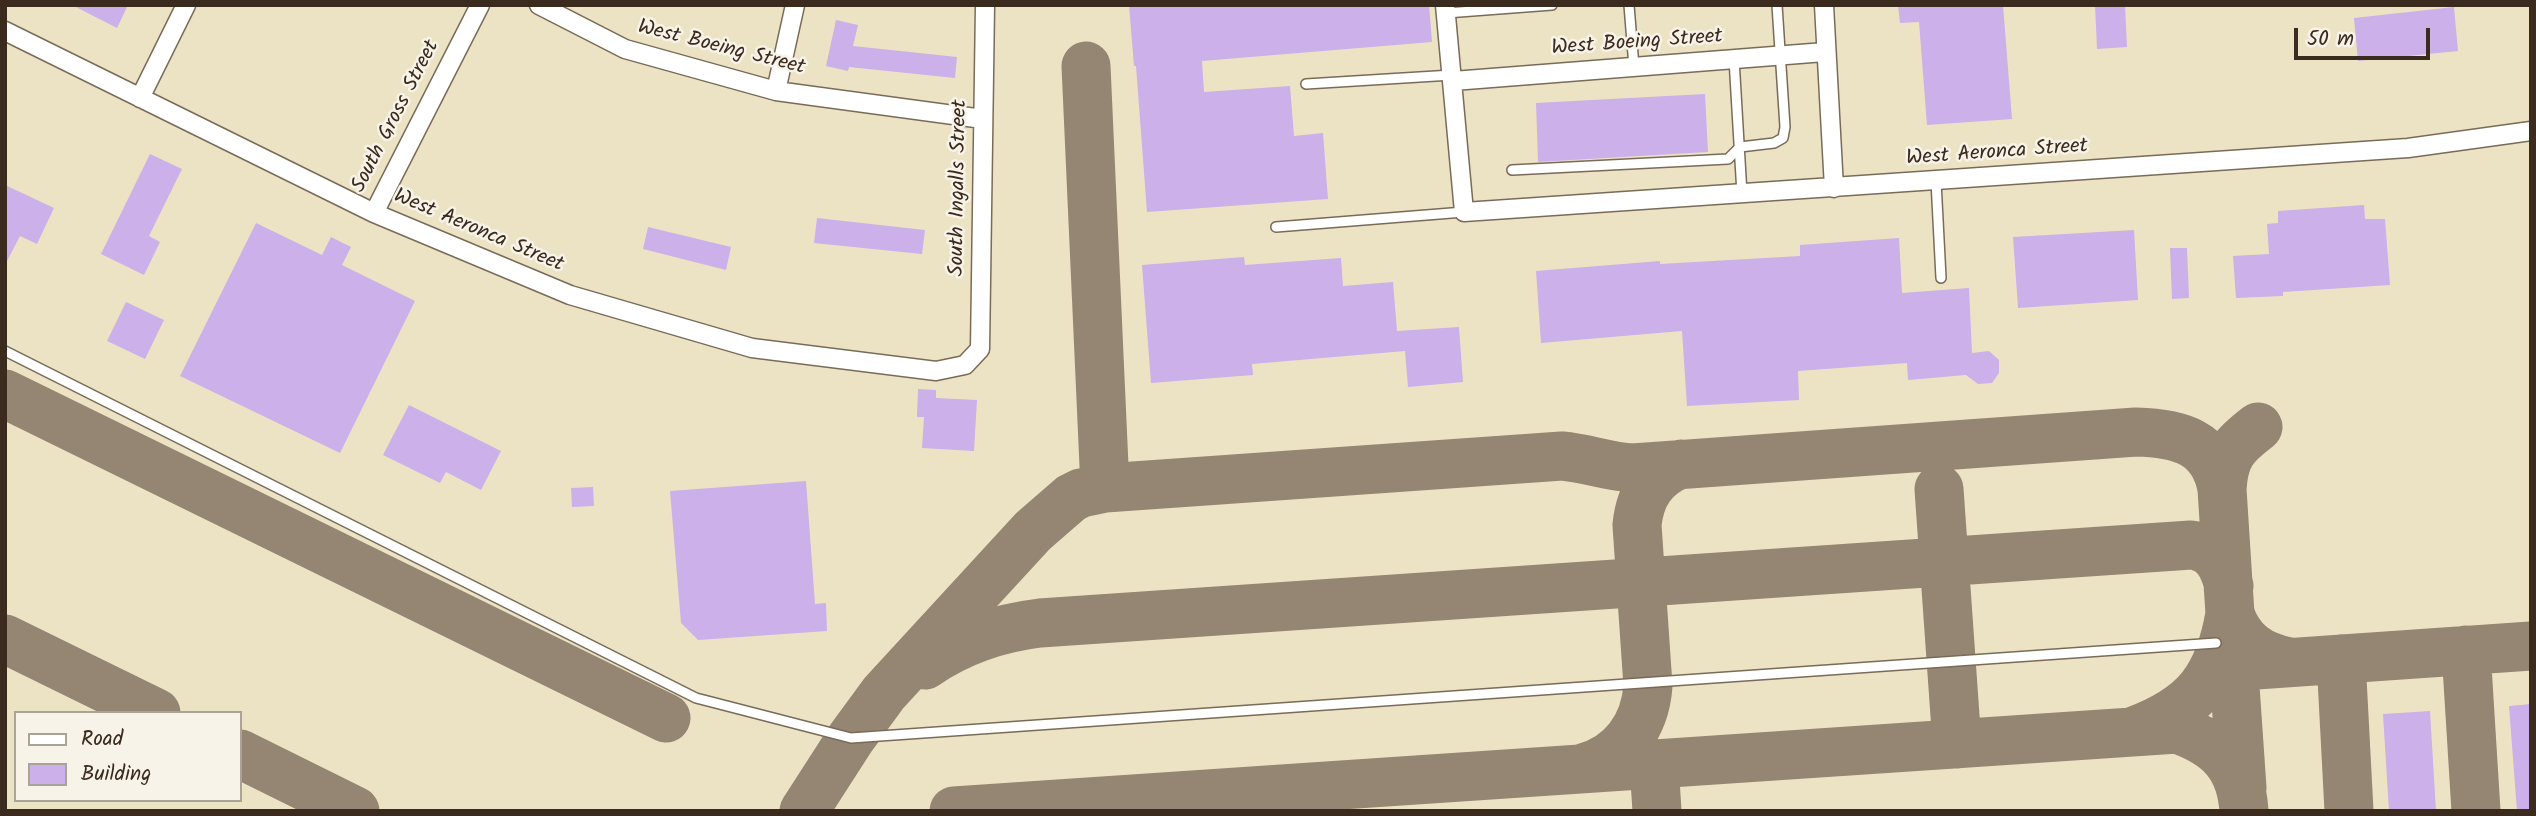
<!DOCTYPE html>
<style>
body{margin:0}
#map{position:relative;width:2536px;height:816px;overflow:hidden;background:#ece3c5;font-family:Kalam,sans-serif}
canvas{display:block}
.frame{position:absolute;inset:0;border:7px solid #3b2a1e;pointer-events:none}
.legend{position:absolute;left:14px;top:711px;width:228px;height:91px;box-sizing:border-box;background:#f7f3e8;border:2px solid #aca397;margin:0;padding:9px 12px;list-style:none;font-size:21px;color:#3b2a1e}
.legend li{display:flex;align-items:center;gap:14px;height:35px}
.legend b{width:35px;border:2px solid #aca397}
.scale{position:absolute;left:2294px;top:28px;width:136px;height:32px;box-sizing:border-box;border:4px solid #3b2a1e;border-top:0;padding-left:9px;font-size:21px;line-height:24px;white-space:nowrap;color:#3b2a1e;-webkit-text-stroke:5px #f7f3e8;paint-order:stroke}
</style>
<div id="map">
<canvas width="2536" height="816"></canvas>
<div class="frame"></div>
<ul class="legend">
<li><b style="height:9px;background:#fff"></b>Road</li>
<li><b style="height:19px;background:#cbb0e9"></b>Building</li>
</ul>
<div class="scale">50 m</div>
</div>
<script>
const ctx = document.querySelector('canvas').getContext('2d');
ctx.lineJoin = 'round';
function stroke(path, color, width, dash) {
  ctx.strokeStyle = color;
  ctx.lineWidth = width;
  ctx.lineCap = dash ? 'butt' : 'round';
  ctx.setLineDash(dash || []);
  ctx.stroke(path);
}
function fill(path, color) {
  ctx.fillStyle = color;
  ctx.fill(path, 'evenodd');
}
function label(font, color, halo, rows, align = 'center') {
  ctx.font = font + ' Kalam,sans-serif';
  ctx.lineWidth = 5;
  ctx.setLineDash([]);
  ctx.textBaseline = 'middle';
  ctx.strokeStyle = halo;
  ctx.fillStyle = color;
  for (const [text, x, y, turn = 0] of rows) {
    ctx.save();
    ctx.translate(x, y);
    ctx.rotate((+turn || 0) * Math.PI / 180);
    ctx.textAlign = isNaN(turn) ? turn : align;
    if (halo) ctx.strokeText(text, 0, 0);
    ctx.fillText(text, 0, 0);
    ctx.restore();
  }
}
stroke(new Path2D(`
 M1086,66L1105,488
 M5,394L666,718
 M1939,489L1957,744
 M2222,489C2224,456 2233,446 2258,427
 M5,639L156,713
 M2466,650L2476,811
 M2341,659L2349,811
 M925,665C960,641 998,628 1040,623L2191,545C2215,548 2223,564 2229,586
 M2256,665L2531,646
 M2134,731C2196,708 2219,678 2230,614L2242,788
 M240,754L355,811
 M1654,764L1657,811
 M1583,768C1622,758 1645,726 1648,686L1637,525C1640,495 1653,475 1681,464
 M804,811L851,738L884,693L1033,531L1071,498L1081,493L1105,488L1562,456C1587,458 1608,467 1633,468L2136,432C2179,433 2214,442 2222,489L2230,614C2240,643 2259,656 2289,662
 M954,811L2177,729C2219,744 2241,765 2244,811`), '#948672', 49);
fill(new Path2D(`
 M72,5H128L117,28Z
 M1129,5H1429L1432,42L1202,61L1204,92L1290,86L1294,136L1323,133L1328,199L1147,212L1136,66H1134Z
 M1898,5H2003L2012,119L1927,125L1919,22L1900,23Z
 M2095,5H2125L2127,47L2097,49Z
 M2454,7L2458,51L2358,61L2354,18Z
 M836,20L858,25L853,46L957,57L955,78L849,67L848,71L826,66Z
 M1705,94L1708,152L1538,162L1536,103Z
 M150,154L182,169L149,236L160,242L144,275L101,254Z
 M5,185L54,208L37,244L20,236L5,265Z
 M2364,205L2365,219H2385L2390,285L2283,292V296L2236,298L2233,256L2269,254L2267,224L2278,223V211Z
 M817,218L925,230L922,254L814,243Z
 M256,223L322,255L331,237L351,247L342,265L415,301L340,453L180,376Z
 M648,227L731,247L726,270L643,249Z
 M2134,230L2138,300L2018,308L2013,237Z
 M1899,238L1902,293L1969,288L1972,353L1989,351L1999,360V373L1992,383L1978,384L1966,375L1908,380L1907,363L1798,371L1799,400L1687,406L1682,331L1541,343L1536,271L1660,261V264L1800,256V245Z
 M2170,248H2187L2189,298L2172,299Z
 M1244,257L1245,265L1341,258L1343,286L1393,282L1397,331L1459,327L1463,382L1408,387L1405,351L1252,364L1253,375L1151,383L1142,265Z
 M126,302L164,320L145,359L107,341Z
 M918,389L936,390V398L977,400L974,451L922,448L924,417H917Z
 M409,405L501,451L481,490L446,472L440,483L383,455Z
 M806,481L815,604L826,603L827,631L698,640L681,623L670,491Z
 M593,487L594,506L572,507L571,488Z
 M2531,704V811H2517L2509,706Z
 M2430,711L2436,811H2389L2383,714Z`), '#cbb0e9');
const lane = new Path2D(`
 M1629,5L1634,67
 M1446,13L1552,5
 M1734,59L1742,194
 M1306,84L1452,75
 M1512,170L1728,159L1740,147L1774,143L1783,138L1785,127L1777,5
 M1936,181L1941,278
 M1276,227L1464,212
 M5,351L696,698L851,738L2216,643`);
const street = new Path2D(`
 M539,5L625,49L776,91L983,119
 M1445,5L1464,212L2408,148L2531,131
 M1824,5L1834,188
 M5,31L374,213L570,295L752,348L936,371L965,365L980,349L985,5
 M1453,81L1825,52
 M776,91L795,5
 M140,98L186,5
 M374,213L480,5`);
stroke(lane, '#796b58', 12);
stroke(street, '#796b58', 21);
stroke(lane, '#fff', 9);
stroke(street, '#fff', 18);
label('21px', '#3b2a1e', '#f7f3e8', [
 ["West Boeing Street",1637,44,-4],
 ["West Boeing Street",721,49,14],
 ["South Gross Street",397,117,-63],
 ["West Aeronca Street",1997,154,-4],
 ["South Ingalls Street",960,188,-89],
 ["West Aeronca Street",478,232,23]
]);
</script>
